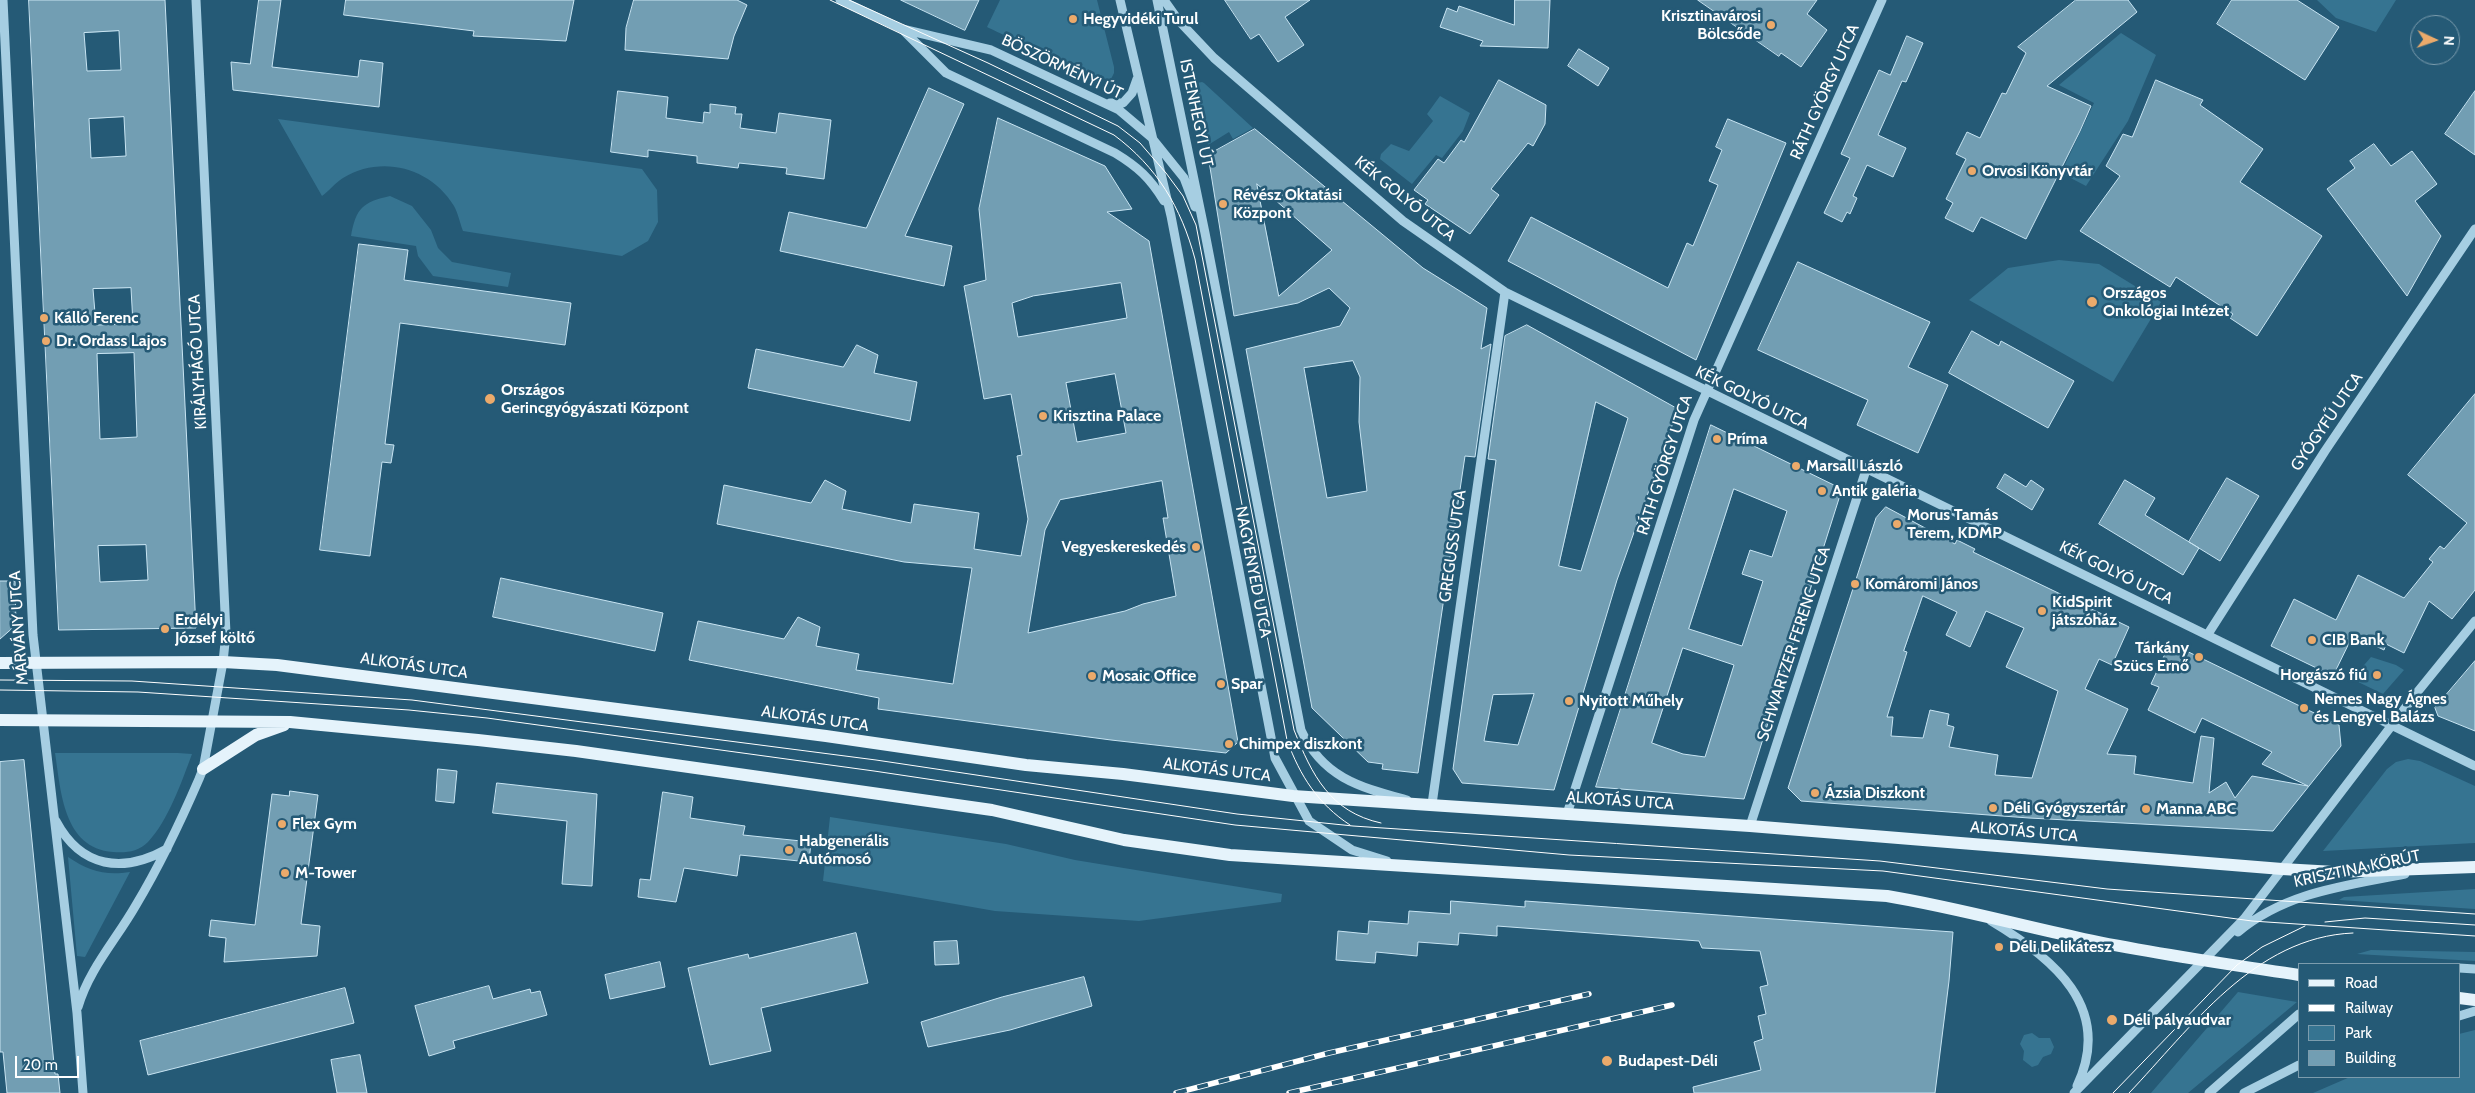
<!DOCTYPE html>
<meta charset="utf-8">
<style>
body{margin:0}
#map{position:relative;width:2475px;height:1093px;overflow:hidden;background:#255a76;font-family:Cabin,sans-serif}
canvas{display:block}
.legend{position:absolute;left:2298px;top:963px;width:162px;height:115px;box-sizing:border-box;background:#255a76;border:1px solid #7c9cad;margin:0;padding:6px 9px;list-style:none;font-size:15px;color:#fff}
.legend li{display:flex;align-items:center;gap:10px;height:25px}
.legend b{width:25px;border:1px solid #7c9cad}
.north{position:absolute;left:2410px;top:15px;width:50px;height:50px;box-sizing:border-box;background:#255a76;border:1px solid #7c9cad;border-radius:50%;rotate:93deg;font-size:14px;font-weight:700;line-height:20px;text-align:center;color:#fff}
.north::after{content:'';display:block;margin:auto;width:18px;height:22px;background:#ebaa6b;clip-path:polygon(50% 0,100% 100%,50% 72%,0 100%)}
.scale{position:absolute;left:15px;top:1056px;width:64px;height:22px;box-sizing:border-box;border:2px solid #fff;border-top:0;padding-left:6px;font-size:15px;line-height:18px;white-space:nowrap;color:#fff;-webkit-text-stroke:4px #255a76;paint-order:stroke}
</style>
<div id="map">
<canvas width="2475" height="1093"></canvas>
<ul class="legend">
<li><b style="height:6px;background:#e5f3fb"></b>Road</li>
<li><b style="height:6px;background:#fff"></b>Railway</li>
<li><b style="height:14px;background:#367491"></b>Park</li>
<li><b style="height:14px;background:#729eb3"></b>Building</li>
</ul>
<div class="north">N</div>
<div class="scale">20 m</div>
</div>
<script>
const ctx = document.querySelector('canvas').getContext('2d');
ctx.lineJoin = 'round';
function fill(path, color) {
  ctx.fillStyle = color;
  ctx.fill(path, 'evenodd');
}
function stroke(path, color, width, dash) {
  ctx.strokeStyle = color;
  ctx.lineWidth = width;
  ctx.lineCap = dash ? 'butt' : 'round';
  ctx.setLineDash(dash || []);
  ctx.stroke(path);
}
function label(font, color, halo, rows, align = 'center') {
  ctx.font = font + ' Cabin,sans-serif';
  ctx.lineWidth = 5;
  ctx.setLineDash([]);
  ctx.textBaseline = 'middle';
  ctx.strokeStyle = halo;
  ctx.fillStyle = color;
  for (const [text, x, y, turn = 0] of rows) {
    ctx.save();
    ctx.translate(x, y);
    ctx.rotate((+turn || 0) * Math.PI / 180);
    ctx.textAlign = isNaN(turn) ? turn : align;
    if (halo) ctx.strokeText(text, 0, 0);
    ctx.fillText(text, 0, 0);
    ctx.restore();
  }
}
fill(new Path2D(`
 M1000,0H1097L1114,67V73L1111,79C1099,82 1006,36 987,27Z
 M2317,0H2396L2376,32L2336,18Z
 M2121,33L2156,55L2128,121L2086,186L2061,173L2094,103L2059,85Z
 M1202,82L1204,83L1253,128L1233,139L1229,132L1208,145L1195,88L1197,83Z
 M1440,96L1470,113L1463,131L1442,158L1436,155L1412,184L1380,159L1381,154L1391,144L1409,151L1433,121L1427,114Z
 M278,119L642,169L657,190L658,222L648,241L622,256L463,231C460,223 458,213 454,206C430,167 381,155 343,178C335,183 329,191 322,196Z
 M390,196L412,206L431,230L438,248L452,262L511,273L508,287L433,276L418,256L416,246L351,236C356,208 363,202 390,196Z
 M2059,260L2099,264L2161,302L2113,382L1969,300L2008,268Z
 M2371,657L2396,665L2404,670L2383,694L2352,679Z
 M55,753H178L192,754C182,781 168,821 148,842C138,852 126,853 113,852C63,848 61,791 55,753Z
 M2408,759L2420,761L2475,786V843L2323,851L2387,769L2396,762Z
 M830,817L1006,844L1075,860L1282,894L1281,902L1139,921L995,911L823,881Z
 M68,857C89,871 105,876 130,872L85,957L77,956Z
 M2475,889V909L2339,900L2344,897Z
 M2371,950L2475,952V961L2357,954Z
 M2238,992L2297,1002L2188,1093H2151Z
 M2475,1030V1093H2313L2350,1077H2459V1034Z
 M2032,1033L2039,1038H2050L2054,1047L2051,1054L2043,1057L2038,1065L2032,1067L2023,1060L2024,1051L2020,1044L2024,1035Z`), '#367491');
const building = new Path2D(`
 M29,0H165L196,628L59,630ZM119,31L121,70L87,71L84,33ZM124,117L126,156L91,158L89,119ZM131,288L133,324L96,325L93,289ZM134,353L137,437L100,439L97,354ZM146,545L148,580L100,582L98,546Z
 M259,0H281L272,67L358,77L360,60L383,63L379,107L233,90L231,62L250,64Z
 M346,0H574L566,41L473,36L474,31L344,15Z
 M634,0H737L747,5L734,36L728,59L625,50L626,28Z
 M901,0H979L965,30Z
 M1225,0H1310L1285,17L1304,45L1278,62L1259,34L1251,39Z
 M1515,0H1550L1548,48L1480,46L1483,41L1440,27L1447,8L1457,12L1459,6L1514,25Z
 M1698,0H1817L1807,14L1827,30L1801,67L1781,53L1779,56Z
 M2076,0H2128L2137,12L2047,86L2091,106L2080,131L2026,239L1981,217L1973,232L1945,218L1953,203L1946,199L1966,159L1956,154L1967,132L1980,138L2002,93L2006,94L2026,53L2018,47Z
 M2232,0H2297L2339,27L2305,80L2217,24Z
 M1907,36L1923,43L1906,82L1902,81L1878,135L1906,148L1893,177L1867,165L1853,196L1857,198L1850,214L1847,212L1842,222L1824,213L1850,158L1841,154L1879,70L1890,75Z
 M1579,49L1609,68L1598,86L1568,66Z
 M1499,80L1546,105L1545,124L1533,146L1528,143L1491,189L1499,195L1470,234L1425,204L1428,200L1414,190L1438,159L1444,163L1461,140L1464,142Z
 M2156,80L2203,100L2200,105L2263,149L2240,182L2322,236L2257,336L2230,318L2233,314L2176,277L2170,287L2080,231L2120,176L2106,166L2123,134L2132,137Z
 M929,88L964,104L905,236L952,246L944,286L780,251L789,212L866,228Z
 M618,91L668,97L666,118L703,123L704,112L710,113V104L736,107L735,114H742L740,128L776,133L779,113L831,120L824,179L786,174L787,168L739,163L738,168L697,163V156L648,150V157L611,152Z
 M2475,91V155L2445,134Z
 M998,118L1105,166L1132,209L1107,212L1149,241L1238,742L1226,753L1111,740L878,709L879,698L689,660L698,621L784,639L798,617L820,627L816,646L859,654L856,670L953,684L972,568L904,562L717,524L724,485L811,503L825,480L846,491L842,509L911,523L914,504L979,513L974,549L1021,556L1028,519L1017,456L1022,455L1011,394L984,399L964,286L986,280L979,209ZM1121,283L1127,318L1018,337L1012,303L1033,296ZM1115,374L1126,433L1077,442L1066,383ZM1162,481L1168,518H1163L1176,596L1143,604L1125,611L1028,633L1045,530L1060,500Z
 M1728,119L1786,143L1696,360L1508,261L1531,217L1668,288L1687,243L1693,246L1718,185L1709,181L1722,150L1716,147Z
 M1255,129L1423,268L1487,308L1481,349L1491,344L1475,457L1465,456L1418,773L1382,769L1383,764L1368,762L1312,708L1246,349L1340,326L1350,308L1329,288L1298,303L1234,316L1208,155ZM1257,184L1332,250L1279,296ZM1353,361L1360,377L1359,422L1367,491L1327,498L1304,368Z
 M2374,144L2391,166L2412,151L2437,184L2415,201L2441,236L2407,296L2327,189L2355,168L2350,161Z
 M359,244L408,250L404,280L571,303L565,345L400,323L385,444L394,445L391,463L382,462L370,556L320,550Z
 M1798,262L1930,322L1908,367L1948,385L1918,453L1857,425L1868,400L1758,350Z
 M1527,325L1678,409L1617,580L1554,790L1462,783L1453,769L1496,460L1488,459L1505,336ZM1596,402L1628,418L1581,571L1559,566ZM1534,694L1518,745L1484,741L1493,695Z
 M1972,331L1999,346L2001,341L2074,381L2048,428L1949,373Z
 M857,345L878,355L874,373L917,382L910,421L748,388L756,349L843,367Z
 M2475,394V590L2452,619L2429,601L2404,653L2386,644L2384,650L2353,635L2333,676L2271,646L2294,599L2336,620L2358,575L2404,598L2433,562L2429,559L2440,546L2444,549L2467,523L2408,475Z
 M1711,425L1842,489L1744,799L1596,787ZM1734,489L1787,511L1772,557L1750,550L1742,574L1763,581L1742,646L1689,629ZM1683,648L1734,665L1705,757L1683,754L1652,743Z
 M2005,474L2026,487L2031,480L2044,489L2032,510L1997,488Z
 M2227,478L2259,496L2220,561L2189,542Z
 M2125,480L2155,498L2145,515L2199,548L2183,575L2099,524Z
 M1886,507L1955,544L1957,540L1975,549L1973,552L2129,627L2112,665L2099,659L2085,689L2128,709L2107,754L2136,756L2134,774L2193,783L2201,736L2214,738L2209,793L2226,782L2235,798L2252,776L2308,786L2262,764L2272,752L2202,718L2195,733L2148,710L2159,687L2151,684L2170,643L2339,725L2341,746L2273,831L2029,818L1801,801L1788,788L1876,518ZM1923,596L1957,612L1946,635L1970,647L1986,611L2024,628L2006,667L2058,691L2032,778L1995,775L1998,755L1949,747L1954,727L1947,725L1949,714L1930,710L1923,738L1891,736L1893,717H1887L1907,652L1904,651Z
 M501,578L663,613L655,651L493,617Z
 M0,581H15L16,625L0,639Z
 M2475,661V731L2438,716L2435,708Z
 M24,760L55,1074H58L60,1093H7L3,1052H0V762Z
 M438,769L457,771L454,803L436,801Z
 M497,783L597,794L592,886L562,884L567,821L493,813Z
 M290,791L318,795L301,924L320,926L317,956L224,962L226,938L209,936L211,920L255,925L272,794L289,796Z
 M663,792L693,797L690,818L745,826L743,835L811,842L809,862L740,855L737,876L684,868L676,902L638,897L640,879L650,880Z
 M1451,901L1525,907V901L1953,932L1949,981L1935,1093H1694L1693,1087L1761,1070L1754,1042L1763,1039L1758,1016L1766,1014L1760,987L1768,985L1760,951L1702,948L1699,941L1497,926V936L1459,933L1458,945L1418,942L1417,956L1376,952L1375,963L1336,960L1338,931L1368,934L1369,921L1408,924L1409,911L1450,914Z
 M856,933L868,983L761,1008L771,1051L710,1065L688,968L748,954L749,958Z
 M957,941L959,964L935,965L934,942Z
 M660,962L665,987L610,999L605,975Z
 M1084,977L1092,1006L1010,1030L928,1047L921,1022L1002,997Z
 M489,986L493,999L530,989L531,993L540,991L547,1015L453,1041L455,1048L429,1056L415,1006Z
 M345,988L354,1023L148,1075L140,1041Z
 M360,1055L367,1093H337L331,1060Z`);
fill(building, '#729eb3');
stroke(building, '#c8e4f2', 1);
stroke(new Path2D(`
 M3,0L33,635L77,1013L83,1093
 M840,0L902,29L991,50L1119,110L1151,137L1184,178L1195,207
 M1120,0L1171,216L1275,758L1309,821L1352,850L1387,861
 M1157,0L1205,233L1301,730C1323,778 1360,787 1407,800
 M1164,0L1179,21L1214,58L1403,221L1505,292L2475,766
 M902,29L946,73L1115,153C1138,167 1150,178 1164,201
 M1110,103H1123L1132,93L1137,79
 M2208,634L2325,451L2475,229
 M1432,804L1505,292
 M1567,814L1694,420L1882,0
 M56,821C81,868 123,874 167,849
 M1750,826L1866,470
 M1991,921C2053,958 2114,1007 2077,1086
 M2238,932C2286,892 2345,886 2405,874
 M2459,968L2475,969
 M78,1007C89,969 116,940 136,905C160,865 180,823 199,779L203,769L223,662L226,633L196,0
 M2459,1016L2475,1011
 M2074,1093L2244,919L2415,695L2475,621
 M2209,1093L2299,1014
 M2244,1093L2299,1065`), '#a6cee2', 9);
stroke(new Path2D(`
 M0,663L223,662L277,665L826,736L1026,765L1123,774L1293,796L1750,826L2282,869L2335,872L2475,867
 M0,720L290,722L478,740L576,751L992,810L1124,840L1230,855L1887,896C1953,907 2018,925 2084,939C2155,954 2227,964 2299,975
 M203,769L256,735L284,725
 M2459,998L2475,1000`), '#e5f3fb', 12);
stroke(new Path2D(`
 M830,0L1114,135C1157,167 1181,207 1195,259L1287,740C1300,776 1318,804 1350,825
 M849,0L988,63L1118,126L1140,143L1166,173L1183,196L1196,225L1294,730C1312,775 1330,812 1381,823
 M0,680L132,681L412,700L876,760L1237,814L1353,826L1880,861L2107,889L2475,914
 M0,690L138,692L409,710L487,718L874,771L1235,825L1569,855L1883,871L2252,921L2475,936
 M2325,922L2365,918L2475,925
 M2113,1093L2237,965L2262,947L2305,926
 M2129,1093C2191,1028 2254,937 2353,933`), '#fff', 1);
const rail = new Path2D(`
 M1176,1093L1329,1053L1589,994
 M1289,1093L1672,1005`);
stroke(rail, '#fff', 5.5);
stroke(rail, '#255a76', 4, [11]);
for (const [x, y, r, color] of [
 [1073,19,5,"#ebaa6b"],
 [1771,25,5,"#ebaa6b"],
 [1972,171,5,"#ebaa6b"],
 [1223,204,5,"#ebaa6b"],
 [2092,302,6,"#ebaa6b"],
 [44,318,5,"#ebaa6b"],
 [46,341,5,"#ebaa6b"],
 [490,399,6,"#ebaa6b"],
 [1043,416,5,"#ebaa6b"],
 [1717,439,5,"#ebaa6b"],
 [1796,466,5,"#ebaa6b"],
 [1822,491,5,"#ebaa6b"],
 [1897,524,5,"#ebaa6b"],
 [1196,547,5,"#ebaa6b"],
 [1855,584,5,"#ebaa6b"],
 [2042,611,5,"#ebaa6b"],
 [165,629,5,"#ebaa6b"],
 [2312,640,5,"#ebaa6b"],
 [2199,657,5,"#ebaa6b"],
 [2377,675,5,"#ebaa6b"],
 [1092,676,5,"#ebaa6b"],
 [1221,684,5,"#ebaa6b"],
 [1569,701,5,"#ebaa6b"],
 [2304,708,5,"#ebaa6b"],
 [1229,744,5,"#ebaa6b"],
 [1815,793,5,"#ebaa6b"],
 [1993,808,5,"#ebaa6b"],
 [2146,809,5,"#ebaa6b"],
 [282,824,5,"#ebaa6b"],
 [789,850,5,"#ebaa6b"],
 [285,873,5,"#ebaa6b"],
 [1999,947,5,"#ebaa6b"],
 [2112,1020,6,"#ebaa6b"],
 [1607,1061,6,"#ebaa6b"]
]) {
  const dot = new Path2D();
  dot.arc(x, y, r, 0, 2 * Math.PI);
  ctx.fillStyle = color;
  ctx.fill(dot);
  stroke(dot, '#255a76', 2);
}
label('bold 16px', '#fff', '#255a76', [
 ["Krisztinavárosi",1761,16,"right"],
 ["Bölcsőde",1761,34,"right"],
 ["Hegyvidéki Turul",1083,19],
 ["Orvosi Könyvtár",1982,171],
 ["Révész Oktatási",1233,195],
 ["Központ",1233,213],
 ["Országos",2103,293],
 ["Onkológiai Intézet",2103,311],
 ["Kálló Ferenc",54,318],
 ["Dr. Ordass Lajos",56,341],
 ["Országos",501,390],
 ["Gerincgyógyászati Központ",501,408],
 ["Krisztina Palace",1053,416],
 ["Príma",1727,439],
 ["Marsall László",1806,466],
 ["Antik galéria",1832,491],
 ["Morus Tamás",1907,515],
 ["Terem, KDMP",1907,533],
 ["Vegyeskereskedés",1186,547,"right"],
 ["Komáromi János",1865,584],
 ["KidSpirit",2052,602],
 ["játszóház",2052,620],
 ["Erdélyi",175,620],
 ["József költő",175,638],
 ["CIB Bank",2322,640],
 ["Tárkány",2189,648,"right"],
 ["Szücs Ernő",2189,666,"right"],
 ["Horgászó fiú",2367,675,"right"],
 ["Mosaic Office",1102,676],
 ["Spar",1231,684],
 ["Nemes Nagy Ágnes",2314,699],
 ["és Lengyel Balázs",2314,717],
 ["Nyitott Műhely",1579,701],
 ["Chimpex diszkont",1239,744],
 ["Ázsia Diszkont",1825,793],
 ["Déli Gyógyszertár",2003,808],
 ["Manna ABC",2156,809],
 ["Flex Gym",292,824],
 ["Habgenerális",799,841],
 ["Autómosó",799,859],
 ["M-Tower",295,873],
 ["Déli Delikátesz",2009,947],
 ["Déli pályaudvar",2123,1020],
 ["Budapest-Déli",1618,1061]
], 'left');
label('16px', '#fff', '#255a76', [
 ["BÖSZÖRMÉNYI ÚT",1062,67,25],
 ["RÁTH GYÖRGY UTCA",1825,92,-66],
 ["ISTENHEGYI ÚT",1196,113,78],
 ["KÉK GOLYÓ UTCA",1405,199,39],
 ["KIRÁLYHÁGÓ UTCA",198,362,-93],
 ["KÉK GOLYÓ UTCA",1752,398,26],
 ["GYÓGYFŰ UTCA",2327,422,-56],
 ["RÁTH GYÖRGY UTCA",1665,465,-72],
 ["GREGUSS UTCA",1453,546,-82],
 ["NAGYENYED UTCA",1253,572,79],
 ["KÉK GOLYÓ UTCA",2116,573,26],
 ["MÁRVÁNY UTCA",19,628,-94],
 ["SCHWARTZER FERENC UTCA",1794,644,-72],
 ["ALKOTÁS UTCA",414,666,8],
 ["ALKOTÁS UTCA",815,719,8],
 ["ALKOTÁS UTCA",1217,770,7],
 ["ALKOTÁS UTCA",1620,801,4],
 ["ALKOTÁS UTCA",2024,832,5],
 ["KRISZTINA KÖRÚT",2357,869,-12]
]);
</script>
